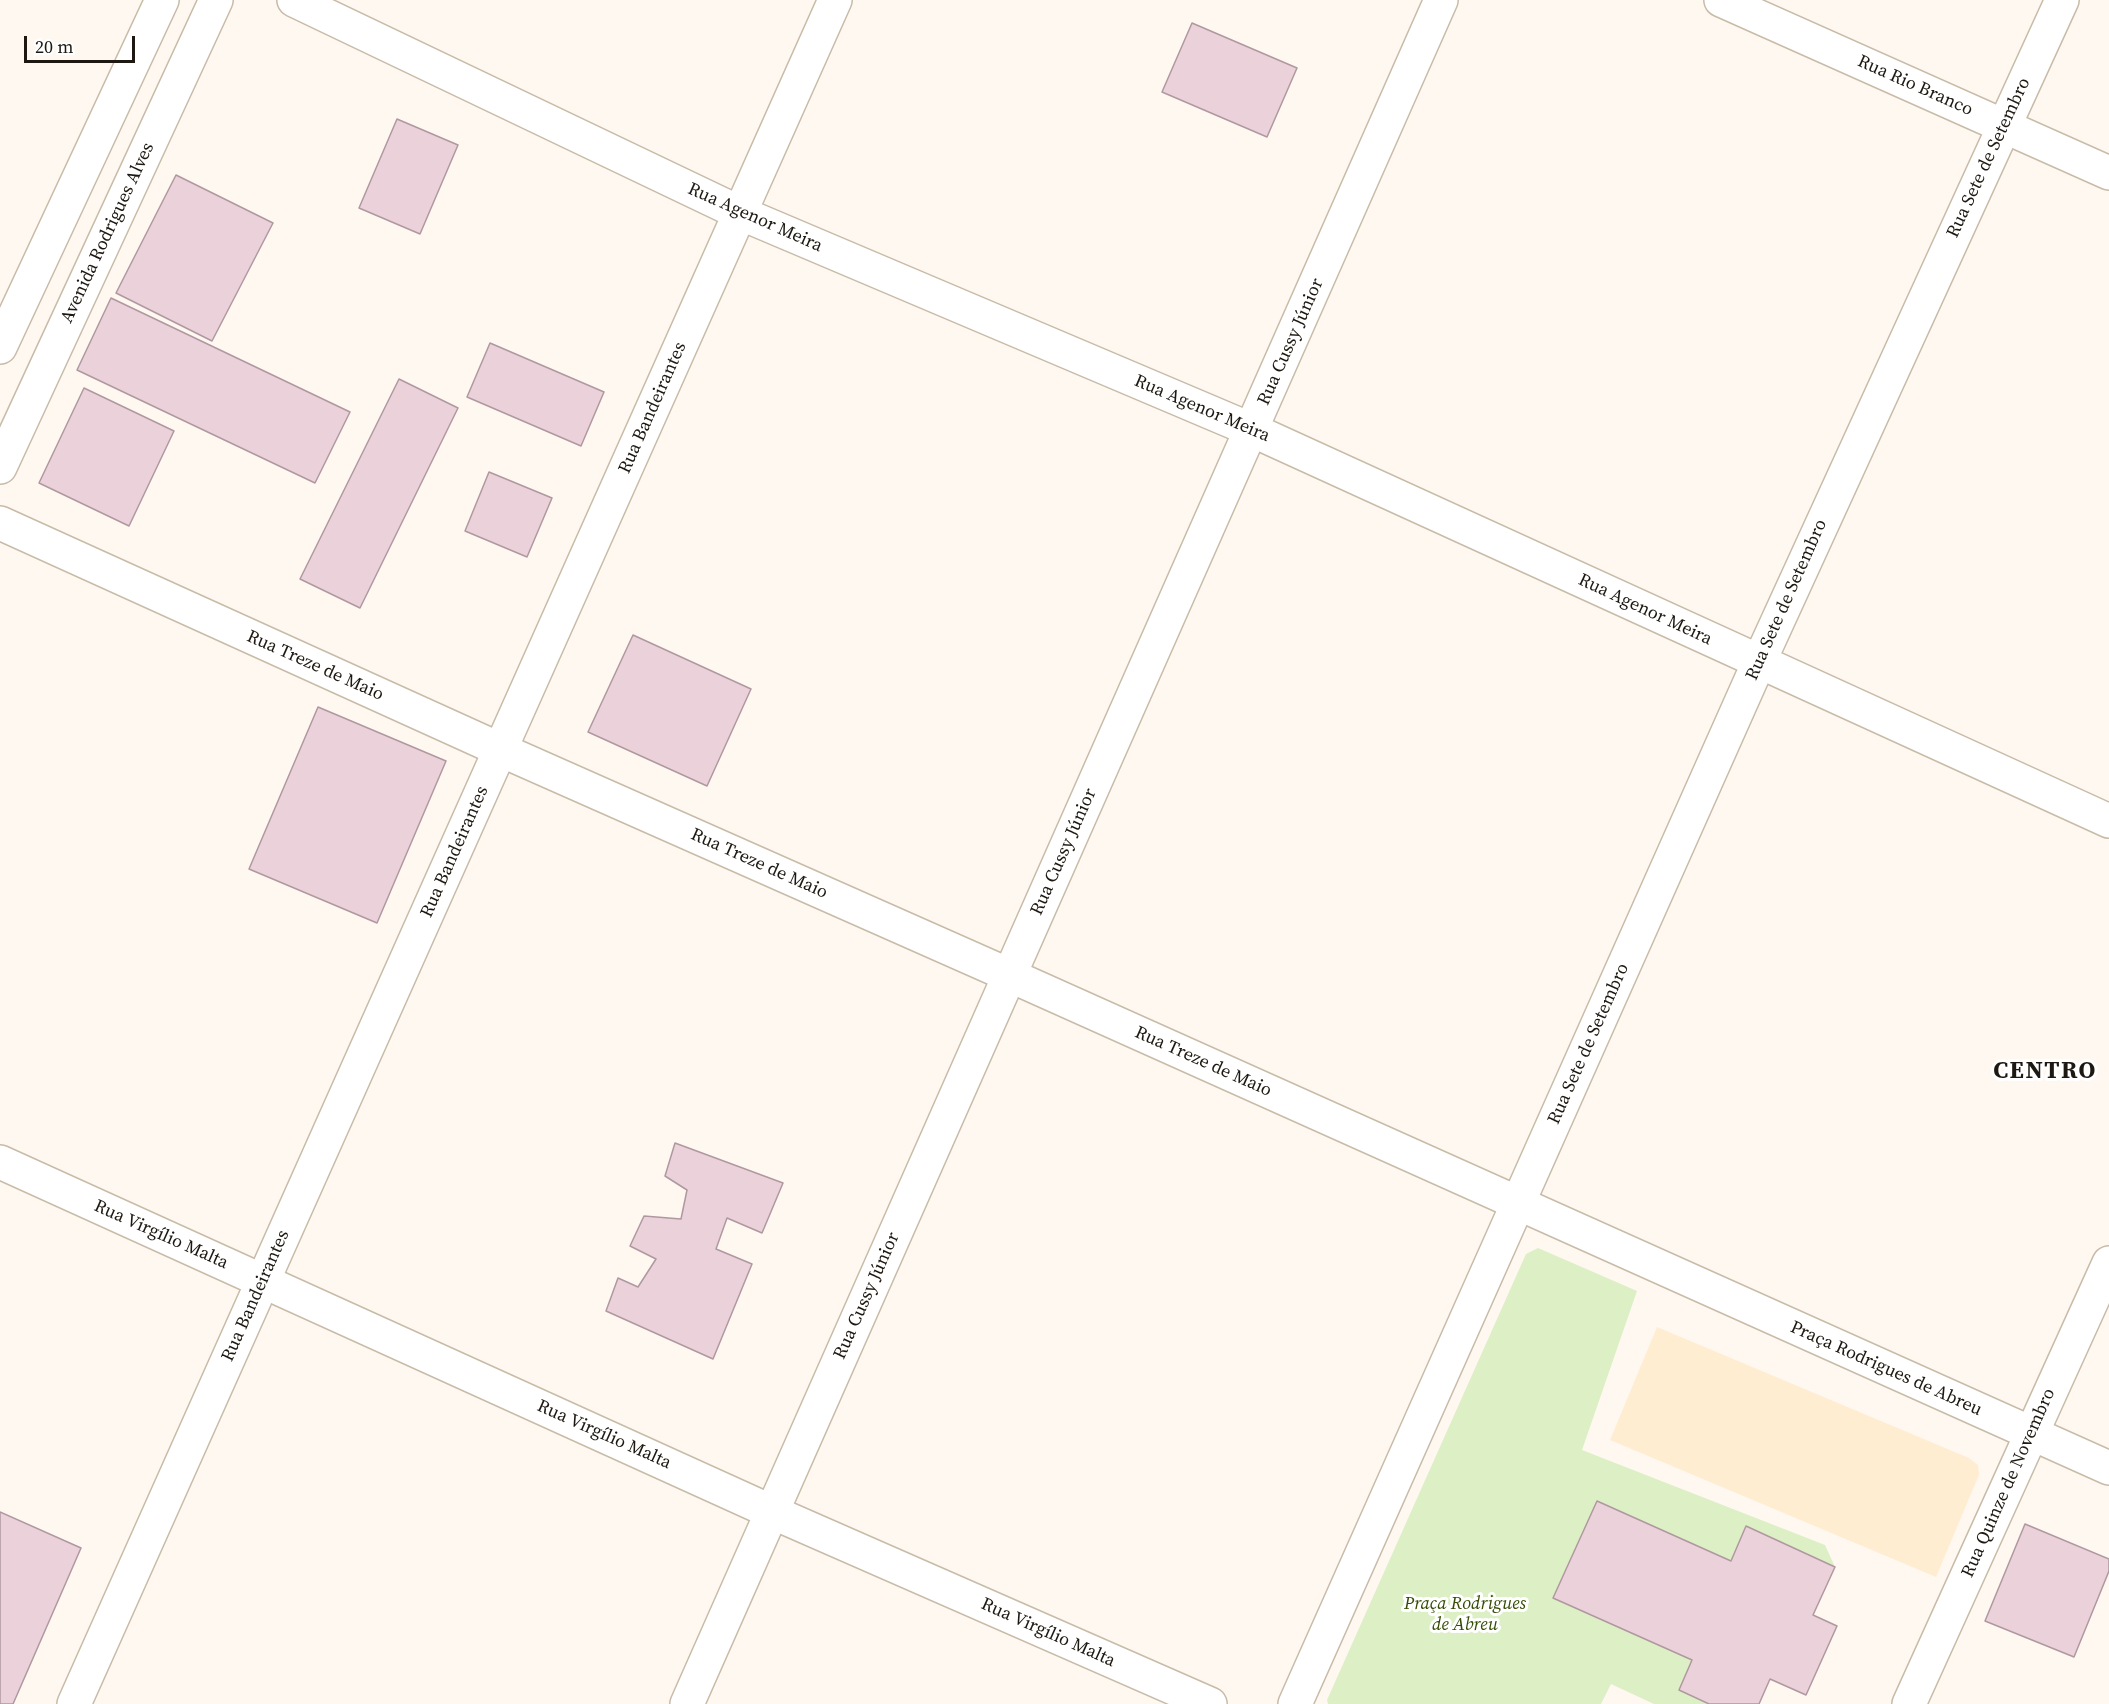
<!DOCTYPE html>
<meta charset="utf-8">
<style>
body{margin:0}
#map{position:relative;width:2109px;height:1704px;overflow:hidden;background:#fef8f1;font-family:"Source Serif 4",serif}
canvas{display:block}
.scale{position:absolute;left:24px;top:36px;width:111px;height:27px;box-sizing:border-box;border:3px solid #1d1811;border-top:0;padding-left:8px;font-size:18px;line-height:21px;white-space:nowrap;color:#1d1811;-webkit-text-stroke:4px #fff;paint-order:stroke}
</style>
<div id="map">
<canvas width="2109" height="1704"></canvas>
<div class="scale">20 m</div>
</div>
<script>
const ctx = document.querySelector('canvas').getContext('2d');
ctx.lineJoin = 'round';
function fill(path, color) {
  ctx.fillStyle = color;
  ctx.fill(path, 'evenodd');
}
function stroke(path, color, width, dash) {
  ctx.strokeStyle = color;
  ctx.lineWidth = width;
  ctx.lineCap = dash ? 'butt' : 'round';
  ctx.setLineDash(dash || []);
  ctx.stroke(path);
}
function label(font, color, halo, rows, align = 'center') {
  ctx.font = font + ' "Source Serif 4",serif';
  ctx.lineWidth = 6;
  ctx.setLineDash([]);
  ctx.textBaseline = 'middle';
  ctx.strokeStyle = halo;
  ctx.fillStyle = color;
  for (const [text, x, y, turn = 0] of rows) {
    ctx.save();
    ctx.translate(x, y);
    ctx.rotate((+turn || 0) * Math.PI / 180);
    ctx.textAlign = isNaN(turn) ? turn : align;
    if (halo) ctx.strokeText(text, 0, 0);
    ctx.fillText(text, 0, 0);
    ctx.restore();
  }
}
fill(new Path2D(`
 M1657,1327L1969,1458L1978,1465L1979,1475L1936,1577L1610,1440Z`), '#ffedd2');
fill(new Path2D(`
 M1538,1248L1637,1291L1582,1450L1825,1545L1835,1567L1746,1526L1731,1561L1597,1501L1553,1598L1692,1660L1679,1690L1709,1704H1654L1611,1684L1601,1704H1328L1327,1700L1526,1254Z`), '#ddefc5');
const building = new Path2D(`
 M1192,23L1297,68L1267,137L1162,92Z
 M397,119L458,145L420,234L359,208Z
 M176,175L273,223L212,341L116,293Z
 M111,298L350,412L315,483L77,370Z
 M490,343L604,392L581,446L467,397Z
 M399,379L458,408L360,608L300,579Z
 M84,388L174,431L129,526L39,483Z
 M489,472L552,498L527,557L465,531Z
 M633,635L751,689L707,786L588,732Z
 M318,707L446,761L377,923L249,869Z
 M675,1143L783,1183L762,1233L727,1218L716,1249L752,1264L713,1359L606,1311L618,1278L638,1287L656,1259L630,1246L644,1216L681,1219L687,1190L665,1176Z
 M1597,1501L1731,1561L1746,1526L1835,1567L1813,1615L1837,1626L1806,1695L1770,1679L1759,1704H1709L1679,1690L1692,1660L1553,1598Z
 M0,1512L81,1548L13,1704H0Z
 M2025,1524L2109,1559V1571L2074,1657L1985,1621Z`);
fill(building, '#ebd2da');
stroke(building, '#b098a0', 1.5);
const minor = new Path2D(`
 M294,0L740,213L1252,430L2109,821
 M74,1704L835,0
 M687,1704L1441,0
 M1295,1704L1759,662L2062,0
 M1909,1704L2109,1263`);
const tertiary = new Path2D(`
 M1721,0L2109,173
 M0,523L501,750L1009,975L2109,1468
 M0,1162L772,1512L1210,1704`);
const secondary = new Path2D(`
 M0,347L162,0
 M0,467L216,0`);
stroke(minor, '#c8bba8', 36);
stroke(tertiary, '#c8bba8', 36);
stroke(secondary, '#c8bba8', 36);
stroke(minor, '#fff', 33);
stroke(tertiary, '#fff', 33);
stroke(secondary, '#fff', 33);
label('18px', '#1d1811', '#fff', [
 ["Rua Rio Branco",1915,86,24],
 ["Rua Sete de Setembro",1989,158,-65],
 ["Rua Agenor Meira",755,218,24],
 ["Avenida Rodrigues Alves",108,233,-65],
 ["Rua Cussy Júnior",1291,342,-66],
 ["Rua Bandeirantes",653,408,-66],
 ["Rua Agenor Meira",1202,409,23],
 ["Rua Sete de Setembro",1787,600,-66],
 ["Rua Agenor Meira",1645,610,25],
 ["Rua Treze de Maio",315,666,24],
 ["Rua Bandeirantes",455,852,-66],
 ["Rua Cussy Júnior",1064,852,-66],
 ["Rua Treze de Maio",759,864,24],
 ["Rua Sete de Setembro",1589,1044,-66],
 ["Rua Treze de Maio",1203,1062,24],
 ["Rua Virgílio Malta",161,1235,24],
 ["Rua Bandeirantes",256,1296,-66],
 ["Rua Cussy Júnior",867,1296,-66],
 ["Praça Rodrigues de Abreu",1886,1369,24],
 ["Rua Virgílio Malta",604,1435,24],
 ["Rua Quinze de Novembro",2009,1483,-66],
 ["Rua Virgílio Malta",1048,1633,24]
]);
label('italic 18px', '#354b04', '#fff', [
 ["Praça Rodrigues",1465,1604],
 ["de Abreu",1465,1625]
]);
ctx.letterSpacing = '1.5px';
label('bold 24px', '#1d1811', '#fff', [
 ["CENTRO",2045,1072]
]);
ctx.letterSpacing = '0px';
</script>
